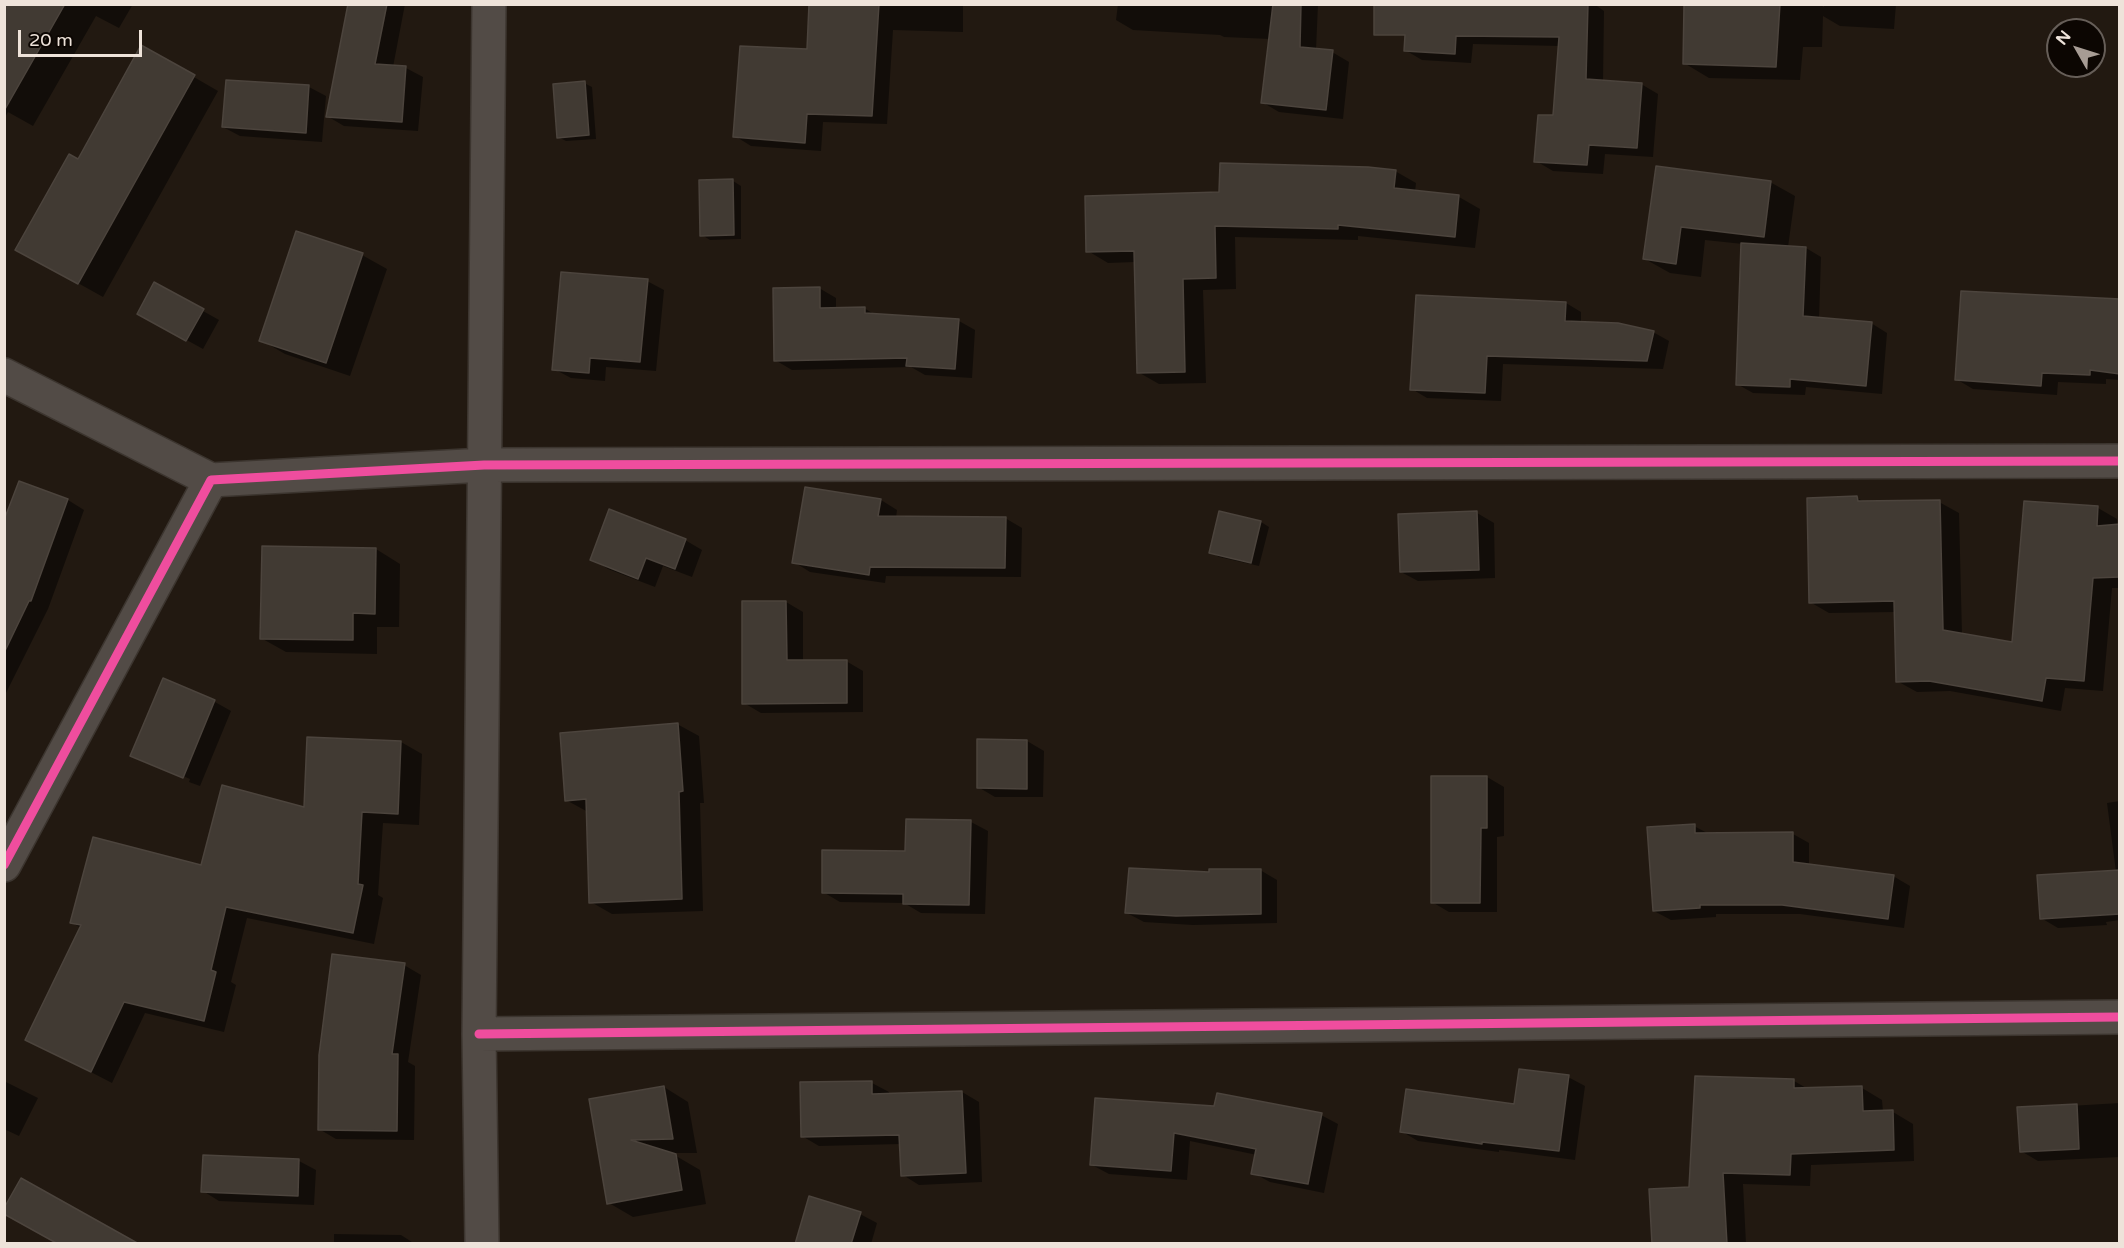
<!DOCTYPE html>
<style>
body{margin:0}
#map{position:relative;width:2124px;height:1248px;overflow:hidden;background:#221911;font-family:"Varela Round",sans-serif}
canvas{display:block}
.frame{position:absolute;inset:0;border:6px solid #eee3da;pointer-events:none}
.north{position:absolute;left:2046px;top:18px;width:60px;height:60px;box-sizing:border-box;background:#0c0602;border:2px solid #665e58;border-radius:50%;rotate:309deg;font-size:16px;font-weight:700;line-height:24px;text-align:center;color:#eee3da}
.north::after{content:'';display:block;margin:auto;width:21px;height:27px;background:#a79c94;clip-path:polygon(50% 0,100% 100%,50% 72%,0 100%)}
.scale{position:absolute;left:18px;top:30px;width:124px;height:27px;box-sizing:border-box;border:3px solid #eee3da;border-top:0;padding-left:8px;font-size:18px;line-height:21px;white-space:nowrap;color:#eee3da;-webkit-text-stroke:4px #0c0602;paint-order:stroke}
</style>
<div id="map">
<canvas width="2124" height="1248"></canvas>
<div class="frame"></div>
<div class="north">N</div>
<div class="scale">20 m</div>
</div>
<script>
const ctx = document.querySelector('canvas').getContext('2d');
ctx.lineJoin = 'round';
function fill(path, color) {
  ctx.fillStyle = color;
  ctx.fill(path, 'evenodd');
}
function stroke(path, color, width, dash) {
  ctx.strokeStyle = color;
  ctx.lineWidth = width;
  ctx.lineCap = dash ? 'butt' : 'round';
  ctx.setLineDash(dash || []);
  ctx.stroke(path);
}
fill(new Path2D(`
 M4,4H133L119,28L96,16L33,126L8,112L4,119Z
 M349,4H405L393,67L406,68L423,77L418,131L344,126L327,116Z
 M810,4H963V32L893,30L887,124L823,122L821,151L751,146L735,136L809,50Z
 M1118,4H1318L1316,50L1332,52L1349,62L1343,119L1279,112L1262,102L1270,39L1224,37L1220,35L1133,30L1116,20Z
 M1408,4H1594L1604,11L1603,82L1641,84L1658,94L1653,157L1605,154L1603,174L1553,171L1536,161L1554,117L1560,46L1473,44L1471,63L1422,60L1405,50Z
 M1686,4H1819L1824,7V4H1896L1894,29L1840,26L1823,16L1822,47H1803L1800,80L1709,78L1684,63Z
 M142,47L218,91L103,297L42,263Z
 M584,83L592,87L596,139L566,141L558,137Z
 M309,87L326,96L322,142L240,136L223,127Z
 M1657,167L1770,182L1795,196L1788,247L1806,248L1821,257L1819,319L1871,323L1887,333L1882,394L1806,387L1805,395L1753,393L1737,384L1743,244L1705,240L1701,277L1670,273L1645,259Z
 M1395,171L1416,183L1415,192L1459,197L1480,209L1475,248L1358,236V240L1235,237L1236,289L1203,290L1206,383L1159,384L1138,372L1135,262L1108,263L1088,251L1220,193Z
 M733,181L741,186V239L710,240L702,235Z
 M362,255L387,269L350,376L285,354L261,340Z
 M647,281L664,290L656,371L606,367L605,381L571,378L554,369Z
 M155,284L219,320L203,349L156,323Z
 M819,288L836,298V309L864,308L877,316L959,321L975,330L972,378L925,375L911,367L792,370L775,360Z
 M2120,301V380L2106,379V384L2058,382L2057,395L1973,389L1956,379Z
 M1566,303L1581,312V323L1653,332L1669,341L1663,369L1503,364L1501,401L1427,398L1412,389Z
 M1857,498L1865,502H1939L1959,513L1962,635L2014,644L2026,502L2098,508L2117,519V526H2120V588H2112L2103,691L2065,688L2061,711L1950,691L1917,692L1897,681L1896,612L1829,613L1810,602Z
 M68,500L84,510L48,609L4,697V524Z
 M881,500L897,510L896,518H1005L1022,528L1021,577L886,576L885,583L810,572L794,562Z
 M1220,513L1261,522L1269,527L1259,566L1219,557L1211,552Z
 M1477,513L1494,523L1495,578L1418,581L1401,572Z
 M685,540L702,550L692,577L663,566L655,587L608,569L592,559Z
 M376,549L400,564L399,627H377V654L286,652L261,638Z
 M786,602L803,612V662L846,661L863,671V712L761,713L744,703Z
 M164,680L215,702L231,711L200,786L189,782L190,779L148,761V764L132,755Z
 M677,724L699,736L704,803H700L703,911L612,914L591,902L588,812L566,800Z
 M309,738L401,742L422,754L419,825L383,823L378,895L383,898L374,944L247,918L231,982L236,985L224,1032L145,1013L112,1083L27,1039L81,928L71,922L202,867L305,809Z
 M1027,741L1044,751L1043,797H995L978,787Z
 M1432,777H1487L1504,787V836L1497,837V912H1449L1432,902Z
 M2120,801V920L2106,922L2107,925L2058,928L2041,918L2116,872L2107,803Z
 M971,822L988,831L985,914L921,913L904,903L840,902L823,892Z
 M1694,826L1709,834H1793L1809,843V865L1893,876L1910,886L1904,928L1800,914H1716V917L1671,920L1654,911Z
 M1260,870L1277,880V923L1193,925L1144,922L1127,913L1210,874Z
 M404,965L421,975L408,1062L415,1066L414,1140L336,1139L319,1129Z
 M1568,1077L1585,1086L1575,1160L1499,1150V1152L1418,1141L1401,1131L1515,1105Z
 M4,1081L38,1098L19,1136L4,1129Z
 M1794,1081L1808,1089L1862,1088L1882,1100L1883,1112H1893L1913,1124L1914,1161L1811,1165L1810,1186L1743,1184L1746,1244H1654Z
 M872,1083L889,1092V1095L962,1092L979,1102L982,1182L919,1185L903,1175L901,1144L819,1146L802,1136Z
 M664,1087L688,1102L697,1153H671L700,1170L706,1204L633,1217L609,1203L591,1100Z
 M1097,1100L1321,1115L1338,1124L1324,1193L1270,1182L1253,1173L1257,1155L1190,1141L1187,1180L1109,1174L1092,1165Z
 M2120,1103V1157L2038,1161L2021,1151L2019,1109Z
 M299,1161L316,1170L314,1205L219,1201L203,1191Z
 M860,1214L877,1223L871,1244H798Z
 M334,1234L401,1235L415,1244H334Z`), '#0007');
const building = new Path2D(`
 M4,4H65L4,111Z
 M348,4H387L375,64L406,66L402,122L326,117Z
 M809,4H879L872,116L807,114L805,143L733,137L740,46L807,49Z
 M1273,4H1301L1300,47L1333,50L1326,110L1261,103Z
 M1374,4H1588L1586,79L1642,83L1637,148L1589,145L1587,165L1534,162L1538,115H1553L1559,37L1456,36L1455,54L1404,51L1405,35H1374Z
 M1684,4H1780L1776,67L1683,64Z
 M141,45L195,75L78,284L15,250L69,154L78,159Z
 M226,80L309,85L306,133L222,127Z
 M585,81L589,135L557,138L553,84Z
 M1220,163L1368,167L1396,170L1394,188L1459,195L1455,237L1338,225V229L1215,226L1216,278L1183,279L1185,372L1137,373L1134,251L1086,252L1085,196L1219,192Z
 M1656,166L1771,181L1764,237L1681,227L1676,264L1643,259Z
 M733,179L734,235L700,236L699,180Z
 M296,231L363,253L326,363L259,341Z
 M1741,243L1806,247L1803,316L1872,322L1866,386L1790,379V387L1736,385Z
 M561,272L648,279L640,362L590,358L589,373L552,370Z
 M154,282L204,309L186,341L137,314Z
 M820,287V308L865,307V313L959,319L955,369L906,366L907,358L774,361L773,288Z
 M1961,291L2120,299V374L2090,370V375L2042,373L2041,386L1955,380Z
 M1416,295L1566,302L1565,321L1618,323L1654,331L1647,361L1487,356L1485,393L1410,390Z
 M19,481L68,499L31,601H29L4,653V520Z
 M805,487L881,499L878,516L1006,517L1005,568L870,567L869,575L792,563Z
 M1857,496L1858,501L1940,500L1943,630L2012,642L2024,501L2098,506L2097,526L2120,524V577L2093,578L2084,681L2046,678L2042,701L1929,681L1896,682L1894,601L1809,603L1807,498Z
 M609,509L686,539L675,569L646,558L638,579L590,560Z
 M1219,511L1261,521L1251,563L1209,553Z
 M1477,511L1479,570L1400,572L1398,514Z
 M262,546L376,548L375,614L353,613V640L260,639Z
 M742,601H786L787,660H847V703L742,704Z
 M163,678L215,700L183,778L130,756Z
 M678,723L683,791L679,792L682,899L589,903L586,799L565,801L560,733Z
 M307,737L401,741L398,814L362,812L358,884L363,885L353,933L226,907L211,970L216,972L204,1021L124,1002L91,1072L25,1040L81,925L70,923L93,837L201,865L222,785L304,807Z
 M977,739L1027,740V789L977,788Z
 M1431,776H1487V828H1481L1480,903H1431Z
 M906,819L971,820L969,905L903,904V894L822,893V850L905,851Z
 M1695,824V833L1793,832V862L1894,875L1888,919L1782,905H1700V908L1653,911L1647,827Z
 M1129,868L1209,872V869H1261V914L1176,916L1125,913Z
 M2120,870V914L2040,919L2037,875Z
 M332,954L405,963L392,1054H398L397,1131L318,1130L319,1055Z
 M1519,1069L1569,1075L1559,1151L1482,1142V1144L1400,1132L1406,1089L1514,1104Z
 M1695,1076L1794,1079V1088L1862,1086L1863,1111L1893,1110L1894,1150L1791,1154L1790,1175L1723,1173L1727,1244H1652L1649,1189L1689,1187Z
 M872,1081V1094L962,1091L966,1173L901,1176L899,1135L801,1137L800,1082Z
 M664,1086L673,1139L631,1140L676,1154L682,1190L607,1204L589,1099Z
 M1217,1093L1322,1113L1308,1184L1251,1174L1256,1149L1174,1133L1171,1171L1090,1165L1095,1098L1214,1106Z
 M2077,1104L2079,1149L2020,1152L2017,1107Z
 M203,1155L299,1159L298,1196L201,1192Z
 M21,1178L139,1244H58L4,1214V1208Z
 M809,1196L861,1212L851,1244H795Z`);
fill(building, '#413a33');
stroke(building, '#4c443d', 1.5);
const street = new Path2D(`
 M4,375L211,480
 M4,865L211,480L484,465L2120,461
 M479,1034L2120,1017
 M482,1244L479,1034L489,4`);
stroke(street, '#3c352f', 36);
stroke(street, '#524b46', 33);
stroke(new Path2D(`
 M4,865L211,480L484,465L2120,461
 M479,1034L2120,1017`), '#ef4d9e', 9);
</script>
